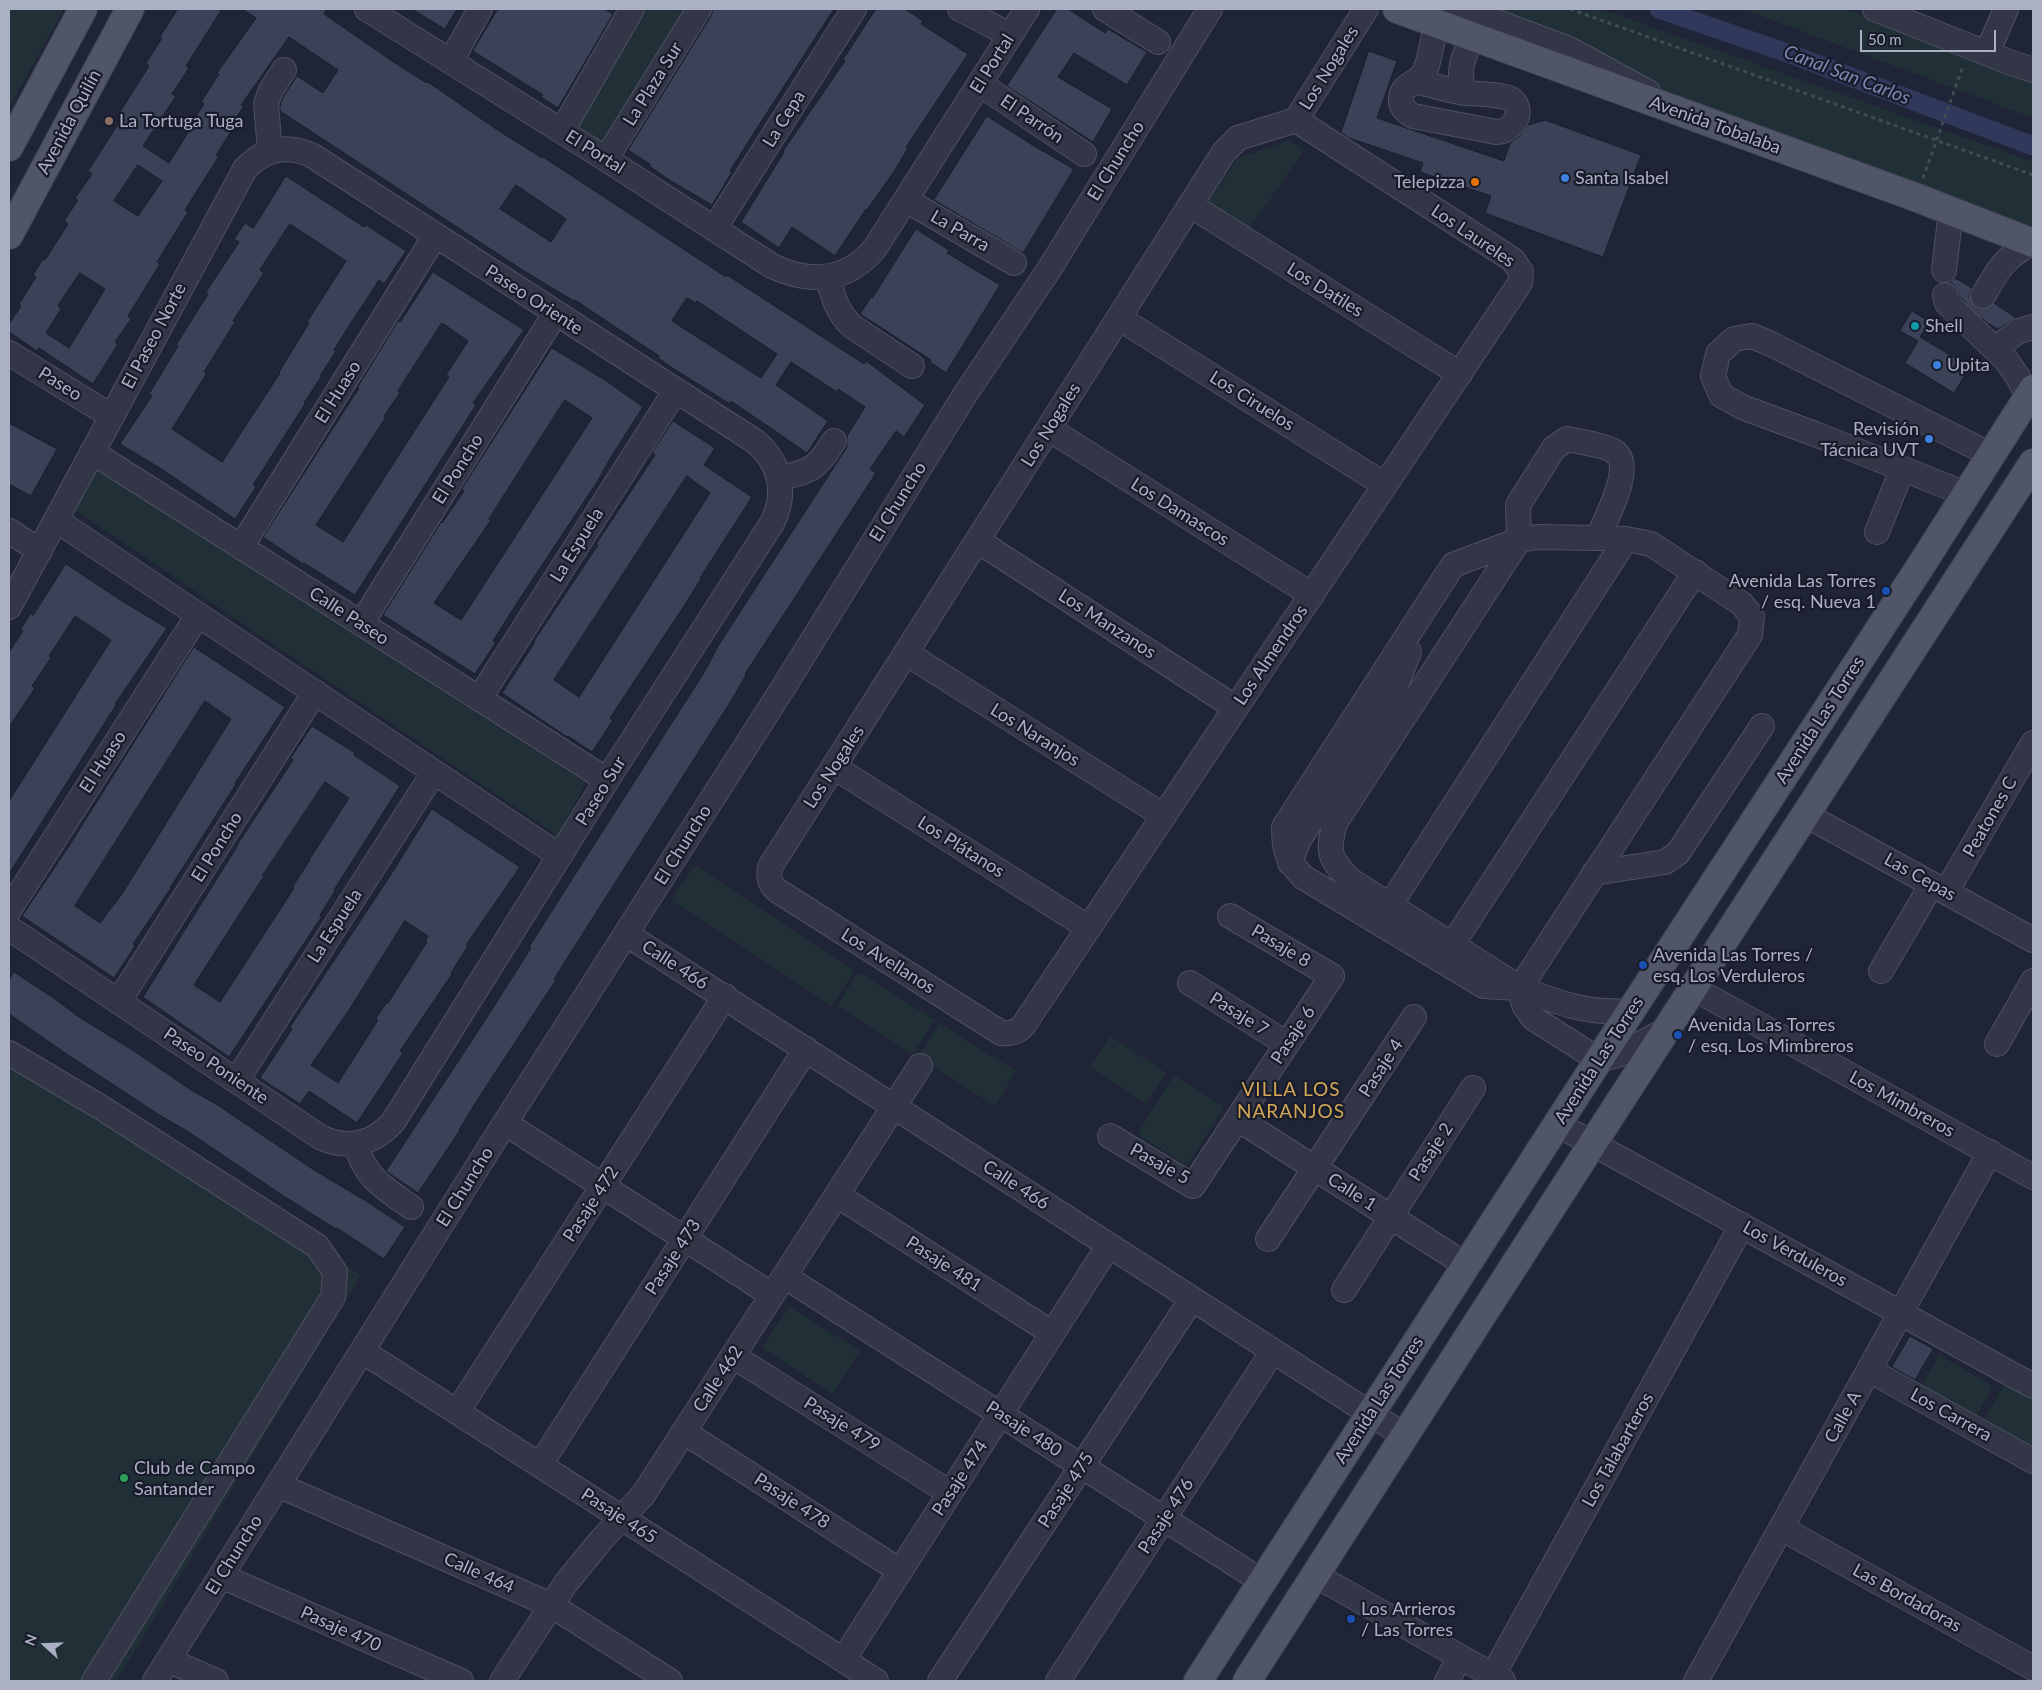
<!DOCTYPE html>
<meta charset="utf-8">
<style>
body{margin:0}
#map{position:relative;width:2042px;height:1690px;overflow:hidden;background:#1f2436;font-family:Lato,sans-serif}
canvas{display:block}
.frame{position:absolute;inset:0;border:10px solid #acb0c4;pointer-events:none}
.north{position:absolute;left:20px;top:1620px;width:50px;height:50px;-webkit-text-stroke:4px #181c2a;paint-order:stroke;rotate:290deg;font-size:14px;font-weight:700;line-height:20px;text-align:center;color:#acb0c4}
.north::after{content:'';display:block;margin:auto;width:18px;height:22px;background:#acb0c4;clip-path:polygon(50% 0,100% 100%,50% 72%,0 100%)}
.scale{position:absolute;left:1860px;top:30px;width:136px;height:22px;box-sizing:border-box;border:2px solid #acb0c4;border-top:0;padding-left:6px;font-size:15px;line-height:18px;white-space:nowrap;color:#acb0c4;-webkit-text-stroke:4px #181c2a;paint-order:stroke}
</style>
<div id="map">
<canvas width="2042" height="1690"></canvas>
<div class="frame"></div>
<div class="north">N</div>
<div class="scale">50 m</div>
</div>
<script>
const ctx = document.querySelector('canvas').getContext('2d');
ctx.lineJoin = 'round';
function fill(path, color) {
  ctx.fillStyle = color;
  ctx.fill(path, 'evenodd');
}
function stroke(path, color, width, dash) {
  ctx.strokeStyle = color;
  ctx.lineWidth = width;
  ctx.lineCap = dash ? 'butt' : 'round';
  ctx.setLineDash(dash || []);
  ctx.stroke(path);
}
function label(font, color, halo, rows, align = 'center') {
  ctx.font = font + ' Lato,sans-serif';
  ctx.lineWidth = 4.5;
  ctx.setLineDash([]);
  ctx.textBaseline = 'middle';
  ctx.strokeStyle = halo;
  ctx.fillStyle = color;
  for (const [text, x, y, turn = 0] of rows) {
    ctx.save();
    ctx.translate(x, y);
    ctx.rotate((+turn || 0) * Math.PI / 180);
    ctx.textAlign = isNaN(turn) ? turn : align;
    if (halo) ctx.strokeText(text, 0, 0);
    ctx.fillText(text, 0, 0);
    ctx.restore();
  }
}
fill(new Path2D(`
 M9,9H64L9,108Z
 M644,9H686L603,142L577,125Z
 M1437,9H1601L2033,162V230Z
 M1742,9H1846L2033,79V118Z
 M1290,140L1304,150L1248,231L1206,206L1238,158Z
 M95,469L586,783L558,836L73,509Z
 M695,865L855,971L832,1006L671,900Z
 M858,972L935,1020L913,1054L837,1006Z
 M939,1023L1016,1071L995,1106L918,1057Z
 M1110,1036L1166,1073L1146,1104L1090,1067Z
 M9,1056L361,1275L117,1681H9Z
 M1174,1075L1224,1107L1187,1166L1137,1134Z
 M789,1306L860,1351L833,1394L762,1348Z
 M1939,1355L1993,1386L1975,1419L1920,1389Z
 M2004,1384L2033,1400V1454L1981,1426Z`), '#213037');
stroke(new Path2D(`
 M1659,9L1793,55L2033,146`), '#30395b', 19);
const building = new Path2D(`
 M178,9H222L186,66L189,68L172,94L176,96L143,146L169,163L192,126L190,125L204,104L201,102L219,74L217,73L256,18L242,9H327L324,14L398,65L427,83L428,82L496,129L542,158L543,157L726,277L727,275L864,364L866,361L925,405L904,437L896,431L870,469L876,473L745,674L746,675L731,701L587,927L554,979L556,980L476,1102L459,1130H460L418,1193L386,1171L482,1025L531,948L529,947L560,898L705,671L718,646L847,447V436L865,407L838,389L837,392L791,362L776,385L828,421L807,453L731,401L730,404L674,369L658,358L659,356L575,300L574,301L524,271L280,111V106L283,97L297,76L323,93L338,70L289,37L241,105L244,106L229,128L232,130L216,155L219,156L185,210L188,212L157,262L160,264L128,316L131,319L115,342L118,344L93,384L39,348L37,351L9,332V324L21,306L19,304L36,277L33,275L43,259L45,260L68,224L64,221L78,200L75,198L92,174L88,171L122,118L118,115L149,66L146,63L162,38L160,37ZM138,165L162,181L138,216L114,201ZM516,185L566,219L551,242L500,209ZM80,273L105,289L69,348L46,333L61,309L58,306ZM687,298L695,303L697,301L777,354L761,378L672,321Z
 M412,9H457L445,29Z
 M498,9H604L613,14L558,108L541,97L543,95L473,51Z
 M713,9H834L748,142L730,171L732,172L712,205L671,181L649,166L650,164L628,150L711,16Z
 M876,9H905L923,21L921,24L968,54L906,147L908,148L895,170L867,210L866,209L835,256L792,227L779,248L741,222L784,152L783,151L845,61L843,60Z
 M1057,9H1068L1105,33L1108,29L1147,52L1127,85L1074,53L1058,77L1112,109L1093,142L1007,86Z
 M1369,51L1397,61L1377,118L1504,161L1510,143L1520,136L1528,125L1545,120L1641,155L1603,257L1485,213L1491,196L1420,172L1423,163L1349,138L1341,133Z
 M987,116L1034,146L1074,169L1023,253L934,200Z
 M286,176L364,227L366,225L406,251L384,284L379,280L349,326L334,350L336,351L320,376L321,377L304,403L305,404L253,485L256,487L235,519L160,468L120,444L152,396L149,394L178,346L176,345L208,294L206,292L239,242L234,239L245,223L253,228ZM290,224L346,261L307,322L309,323L279,372L280,373L222,462L172,429L207,373L204,372L235,322L233,321L264,273L260,270Z
 M916,229L949,250L947,253L1000,285L946,373L930,362L931,360L860,314L871,297L872,298Z
 M433,272L524,330L473,403L476,405L355,595L304,563L303,564L263,537L359,388H357L398,321L400,322ZM442,323L468,341L446,375L449,377L343,542L316,525L386,417L384,416L400,393L398,391Z
 M1955,278L1972,288L1969,297L1971,303L1976,308L1984,310L1989,308L1994,303L2016,318L1998,329L1986,322L1959,296L1955,286L1950,282Z
 M1912,311L1930,322L1920,337L1970,367L1954,393L1905,363L1918,341L1900,331Z
 M552,348L605,380L643,407L611,457L597,482L513,609L493,641L496,642L475,674L383,615L438,527L441,522L442,523L464,491L462,489ZM565,400L592,418L461,620L434,603L491,520L489,519Z
 M673,421L715,448L704,465L752,497L700,578L701,579L684,606L610,718L613,720L592,752L568,736L567,737L502,693L535,642L534,641L598,545L596,544L655,455L652,453ZM687,476L710,493L579,697L554,680Z
 M9,423L57,449L31,496L9,484Z
 M66,564L122,601L167,628L115,704L116,705L9,874V801L111,640L75,616L49,656L51,658L32,686L35,688L9,727V652L23,631L20,630L31,613L33,615Z
 M194,647L285,707L235,783L236,784L170,888H171L133,944L135,946L114,978L22,916L71,843ZM205,701L231,719L122,894L100,923L75,906Z
 M312,726L355,753L354,755L400,786L334,890L335,891L320,915L322,916L229,1057L143,997L238,845H237L293,760L291,758ZM325,782L349,798L309,860H310L293,886L294,888L220,1002L194,985L264,876L263,875Z
 M432,809L520,867L466,945L468,946L451,973L452,974L400,1051L403,1053L357,1123L309,1091L300,1104L260,1078L292,1029L290,1027L390,876ZM405,921L428,936L425,941L427,942L388,1003L387,1002L376,1018L378,1020L338,1083L311,1065L349,1010Z
 M14,972L55,999L79,1017L134,1051L191,1090L216,1104L314,1170L366,1201L405,1227L384,1259L337,1228L336,1229L285,1197L187,1131L161,1116L68,1055L9,1014V980Z
 M1910,1336L1933,1349L1915,1380L1892,1367Z`);
fill(building, '#3b4157');
stroke(building, '#1a1e2d', 1);
stroke(new Path2D(`
 M1974,314L1983,296`), '#3b4052', 24, [24, 12]);
const minor = new Path2D(`
 M367,9L606,159L772,266C810,284 847,282 875,248L1027,9
 M960,9L1010,35
 M1105,9L1158,42
 M1463,9L1569,49L1648,92
 M1875,9L2009,62L2033,70
 M1987,53L2006,9
 M451,61L480,9
 M1417,82C1433,85 1450,91 1466,93C1479,94 1493,94 1505,97C1527,102 1518,132 1496,132L1413,116C1406,112 1400,107 1401,98C1402,83 1419,84 1425,71C1434,51 1430,19 1453,9
 M980,84L1084,154
 M1464,93C1457,69 1463,58 1473,36
 M1296,120L1513,260L1521,272L1520,283L1025,1023C1019,1032 1011,1034 1001,1033L778,891C770,885 768,878 770,867L1224,152L1238,138L1296,120L1366,9
 M562,131L632,9
 M270,151L266,104L271,90L284,70
 M606,159L699,9
 M906,200L1014,263
 M1190,205L1460,374
 M714,229L854,9
 M1944,270L1951,211
 M828,277C833,297 837,313 853,327L912,366
 M1945,295L1947,303L2006,360L2018,377L2028,397
 M1983,296C1999,268 2004,258 2033,242
 M1119,318L1385,485
 M1995,348L2019,331L2033,327
 M9,353L111,416
 M1049,429L1312,595
 M92,452L607,780
 M780,478C812,471 816,469 834,441
 M1966,494L1815,434L1742,407L1721,395L1713,376L1718,354L1734,339L1752,336L1771,344L1991,455
 M56,520L560,856
 M9,531L40,551
 M1877,532L1902,470
 M978,541L1236,708
 M241,547L435,236
 M9,607L245,169C265,148 287,144 313,156L756,442C781,464 787,494 772,523L607,780L393,1122C373,1144 347,1150 320,1137L9,928
 M361,624L555,314
 M906,653L1164,816
 M479,699L676,390
 M834,767L1089,928
 M1806,815L2033,940
 M1290,863L1298,841L1389,703L1409,652
 M1594,873L1665,862L1678,853L1762,726
 M1946,892L2033,743
 M1390,905L1626,539
 M9,910L198,615
 M626,934L1405,1436
 M1452,945L1695,572
 M1881,971L1932,884
 M1190,983L1287,1044
 M1518,988L1484,986L1303,877C1287,860 1284,851 1284,827L1453,565L1519,540L1518,505L1554,448L1567,439C1577,441 1608,446 1615,452C1635,468 1605,519 1598,538
 M1693,988L2033,1177
 M119,1001L315,692
 M1630,1011C1588,1014 1558,1003 1520,988L1350,880C1329,858 1327,852 1335,823L1519,540L1538,537L1598,538L1626,539L1651,544L1742,604L1752,617L1750,635L1520,988L1524,1005L1533,1018L1599,1060L1621,1054L1666,1030
 M1997,1044L2033,981
 M9,1053L102,1108L317,1246L335,1272L333,1297L94,1681
 M237,1080L434,772
 M1238,1119L1466,1265
 M505,1123L772,1295
 M1557,1124L2033,1386
 M1110,1136L1193,1186L1332,976L1230,916
 M356,1144C364,1177 384,1188 411,1207
 M837,1195L1052,1333
 M1268,1239L1414,1017
 M784,1276L1263,1582
 M1344,1290L1473,1088
 M362,1351L876,1681
 M733,1356L950,1493
 M1869,1370L2033,1461
 M457,1412L725,996
 M684,1432L900,1571
 M540,1465L806,1049
 M278,1485L551,1605L670,1681
 M1781,1528L2033,1668
 M1315,1575L1503,1681
 M221,1576L461,1681
 M168,1660L216,1681
 M843,1660L1109,1245
 M1493,1675L1742,1225
 M155,1681L505,1123L783,688L966,393L1048,271L1210,9
 M502,1681L566,1583L602,1539L643,1495L920,1066
 M940,1681L1192,1299
 M1058,1681L1273,1351
 M1447,1681L1460,1657
 M1696,1681L1990,1152`);
const major = new Path2D(`
 M1397,9L1915,197L2033,243
 M9,147L83,9
 M9,235L130,9
 M1198,1681L1578,1092L1920,567L2033,389
 M1247,1681L1593,1143L2033,463`);
stroke(minor, '#4d5162', 26);
stroke(major, '#3c4050', 30);
stroke(new Path2D(`
 M1570,9L2033,175
 M1923,178L1963,66`), '#3e4d54', 3, [4, 4]);
stroke(minor, '#323646', 24);
stroke(major, '#505567', 28);
for (const [x, y, r, color] of [
 [109,121,5,"#8d6e63"],
 [1565,178,5,"#3f7fe0"],
 [1475,182,5,"#e8710a"],
 [1915,326,5,"#0f9aa8"],
 [1937,365,5,"#3f7fe0"],
 [1929,439,5,"#3f7fe0"],
 [1886,591,5,"#1a4fb4"],
 [1643,965,5,"#1a4fb4"],
 [1678,1035,5,"#1a4fb4"],
 [124,1478,5,"#2e9e5b"],
 [1351,1619,5,"#1a4fb4"]
]) {
  const dot = new Path2D();
  dot.arc(x, y, r, 0, 2 * Math.PI);
  ctx.fillStyle = color;
  ctx.fill(dot);
  stroke(dot, '#181c2a', 2);
}
label('18px', '#acb0c4', '#181c2a', [
 ["El Portal",992,64,-58],
 ["Los Nogales",1329,68,-58],
 ["La Plaza Sur",653,84,-58],
 ["La Cepa",784,119,-58],
 ["El Parrón",1032,119,34],
 ["Avenida Quilín",69,122,-62],
 ["Avenida Tobalaba",1715,125,20],
 ["El Portal",595,152,32],
 ["El Chuncho",1116,161,-58],
 ["La Parra",960,231,30],
 ["Los Laureles",1473,236,34],
 ["Los Datiles",1325,290,32],
 ["Paseo Oriente",534,300,33],
 ["El Paseo Norte",154,336,-62],
 ["Paseo",60,384,32],
 ["El Huaso",338,392,-58],
 ["Los Ciruelos",1252,401,32],
 ["Los Nogales",1051,425,-58],
 ["El Poncho",458,469,-58],
 ["El Chuncho",898,502,-58],
 ["Los Damascos",1180,512,32],
 ["La Espuela",577,545,-58],
 ["Calle Paseo",349,616,33],
 ["Los Manzanos",1107,624,33],
 ["Los Almendros",1271,655,-56],
 ["Avenida Las Torres",1820,720,-57],
 ["Los Naranjos",1035,735,32],
 ["El Huaso",103,762,-57],
 ["Los Nogales",834,767,-57],
 ["Paseo Sur",601,791,-58],
 ["Peatones C",1990,817,-60],
 ["El Chuncho",683,845,-58],
 ["El Poncho",217,847,-58],
 ["Los Plátanos",961,847,32],
 ["Las Cepas",1920,877,29],
 ["La Espuela",335,926,-57],
 ["Pasaje 8",1281,946,31],
 ["Los Avellanos",888,961,32],
 ["Calle 466",675,965,33],
 ["Pasaje 7",1239,1014,32],
 ["Pasaje 6",1293,1035,-57],
 ["Avenida Las Torres",1599,1060,-57],
 ["Paseo Poniente",216,1066,34],
 ["Pasaje 4",1381,1068,-57],
 ["Los Mimbreros",1902,1104,29],
 ["Pasaje 2",1431,1152,-57],
 ["Pasaje 5",1160,1164,29],
 ["Calle 466",1016,1185,33],
 ["El Chuncho",465,1187,-58],
 ["Calle 1",1352,1192,33],
 ["Pasaje 472",591,1204,-57],
 ["Los Verduleros",1795,1254,29],
 ["Pasaje 473",673,1257,-57],
 ["Pasaje 481",944,1264,33],
 ["Calle 462",718,1379,-57],
 ["Avenida Las Torres",1379,1400,-57],
 ["Los Carrera",1951,1415,29],
 ["Calle A",1843,1417,-61],
 ["Pasaje 479",842,1424,32],
 ["Pasaje 480",1024,1429,33],
 ["Los Talabarteros",1618,1450,-61],
 ["Pasaje 474",960,1478,-57],
 ["Pasaje 475",1066,1490,-57],
 ["Pasaje 478",792,1501,33],
 ["Pasaje 465",619,1516,33],
 ["Pasaje 476",1166,1516,-57],
 ["El Chuncho",234,1555,-58],
 ["Calle 464",479,1573,24],
 ["Las Bordadoras",1907,1598,29],
 ["Pasaje 470",341,1629,24]
]);
label('18px', '#acb0c4', '#181c2a', [
 ["La Tortuga Tuga",119,121],
 ["Santa Isabel",1575,178],
 ["Telepizza",1465,182,"right"],
 ["Shell",1925,326],
 ["Upita",1947,365],
 ["Revisión",1919,429,"right"],
 ["Tácnica UVT",1919,450,"right"],
 ["Avenida Las Torres",1876,581,"right"],
 ["/ esq. Nueva 1",1876,602,"right"],
 ["Avenida Las Torres /",1653,955],
 ["esq. Los Verduleros",1653,976],
 ["Avenida Las Torres",1688,1025],
 ["/ esq. Los Mimbreros",1688,1046],
 ["Club de Campo",134,1468],
 ["Santander",134,1489],
 ["Los Arrieros",1361,1609],
 ["/ Las Torres",1361,1630]
], 'left');
label('italic 19px', '#7b87b2', '#181c2a', [
 ["Canal San Carlos",1847,75,21]
]);
ctx.letterSpacing = '1px';
label('19px', '#d3a757', '#181c2a', [
 ["VILLA LOS",1291,1090],
 ["NARANJOS",1291,1112]
]);
ctx.letterSpacing = '0px';
</script>
